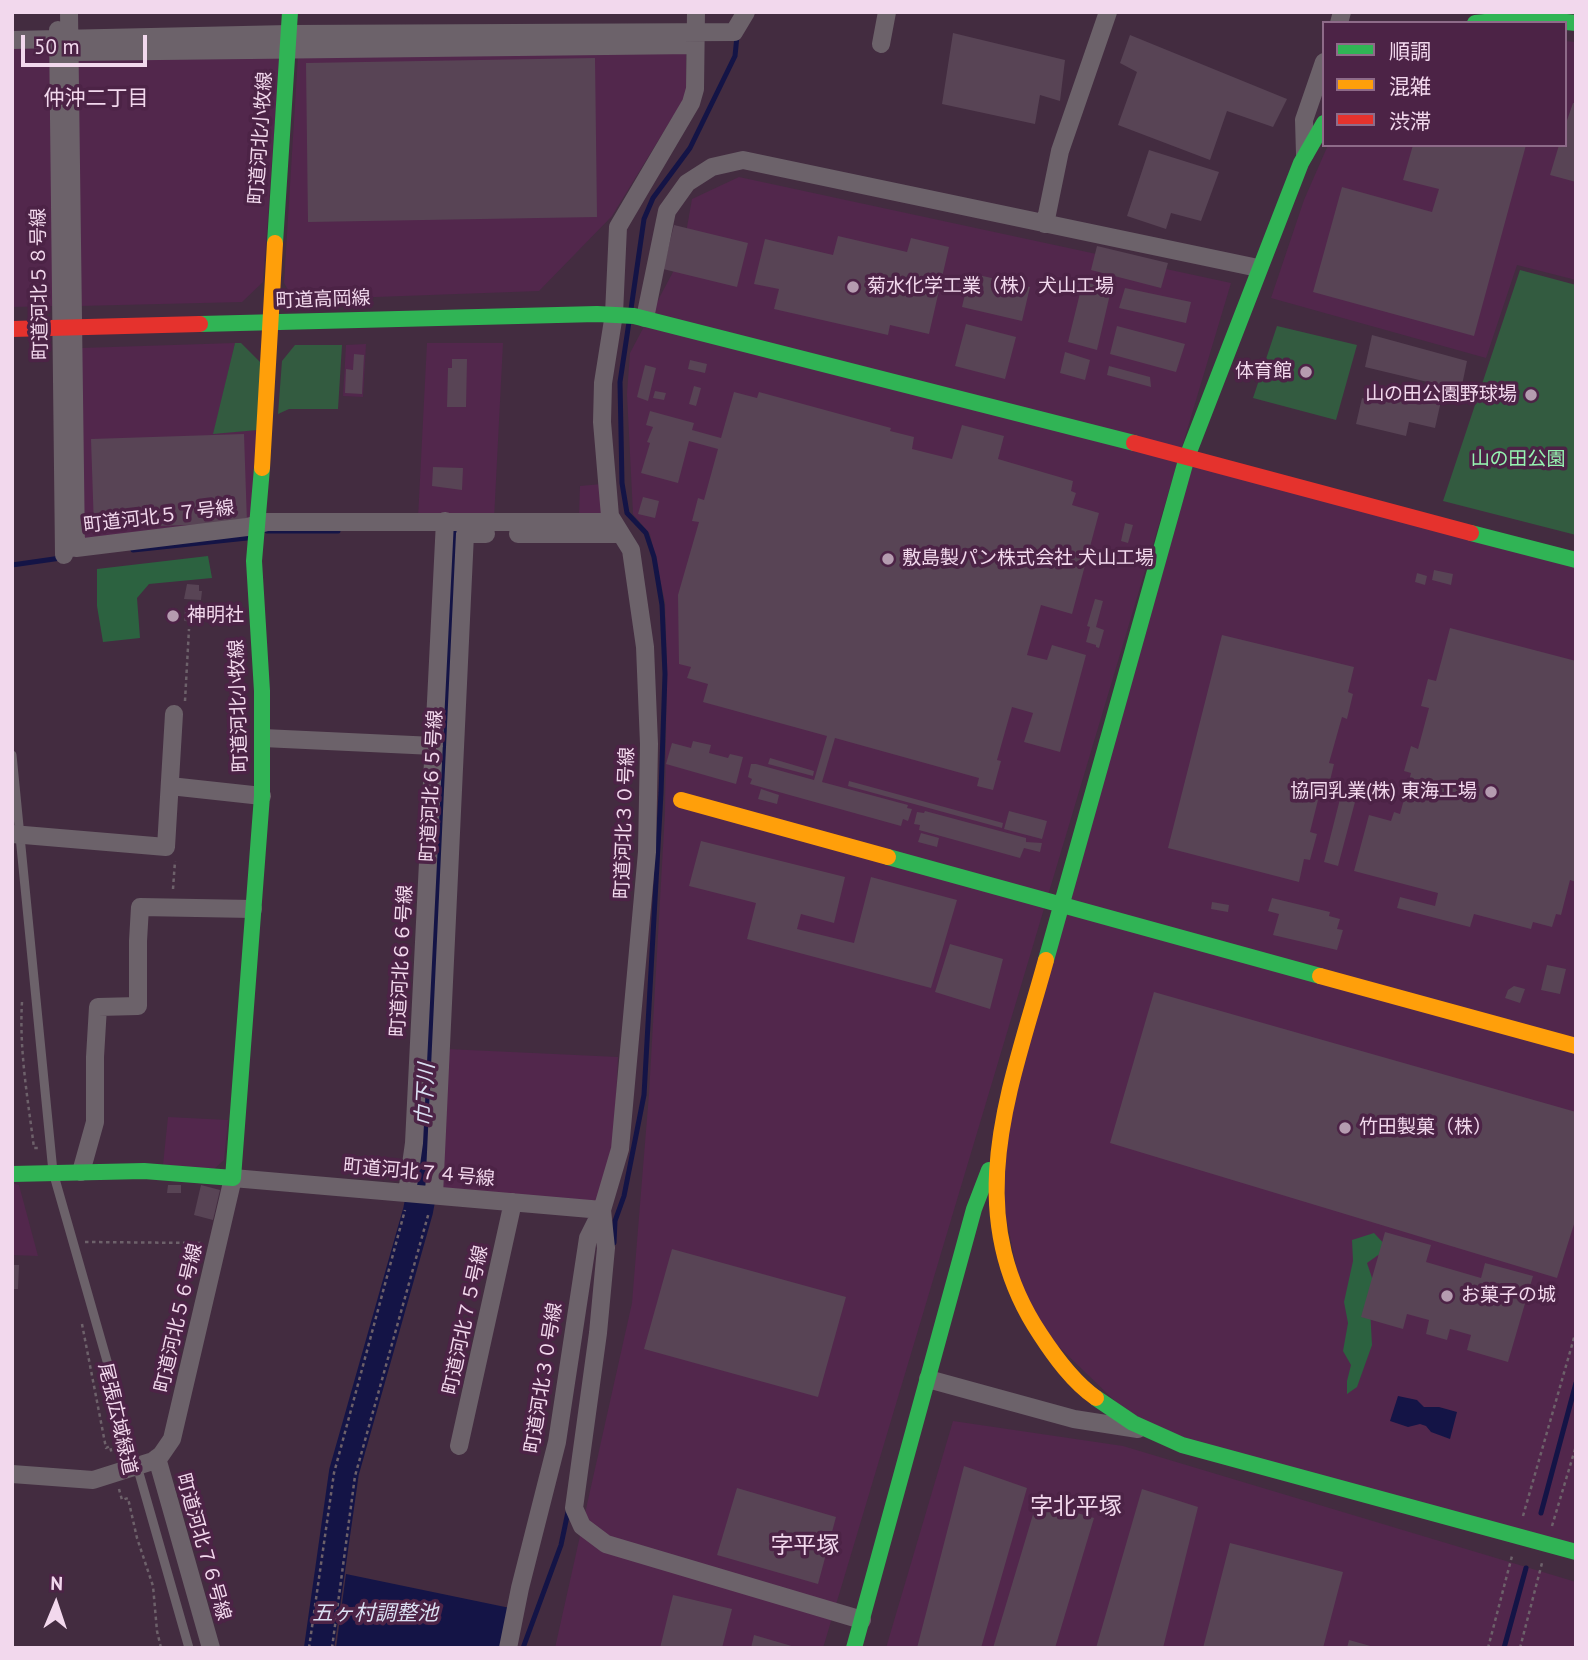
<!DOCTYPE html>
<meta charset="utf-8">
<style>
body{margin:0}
#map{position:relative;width:1588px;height:1660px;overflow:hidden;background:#432c40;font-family:"PT Sans","Noto Sans JP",sans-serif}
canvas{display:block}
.frame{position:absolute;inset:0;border:14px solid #f2d8ed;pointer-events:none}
.legend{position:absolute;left:1322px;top:21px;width:245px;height:126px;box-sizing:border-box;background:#4c2346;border:2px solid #8e6b89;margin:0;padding:9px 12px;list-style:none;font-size:21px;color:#f2d8ed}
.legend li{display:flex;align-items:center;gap:14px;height:35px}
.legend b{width:35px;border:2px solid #8e6b89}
.north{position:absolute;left:21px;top:1569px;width:70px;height:70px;-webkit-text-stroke:5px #4c2346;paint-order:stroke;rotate:2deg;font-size:19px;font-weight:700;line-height:28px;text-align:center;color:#f2d8ed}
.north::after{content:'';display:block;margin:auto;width:24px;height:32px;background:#f2d8ed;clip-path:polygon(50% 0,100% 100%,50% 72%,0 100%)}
.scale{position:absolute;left:21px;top:35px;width:126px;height:32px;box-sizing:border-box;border:4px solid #f2d8ed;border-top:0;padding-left:9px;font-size:21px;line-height:24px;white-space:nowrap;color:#f2d8ed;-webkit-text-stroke:5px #4c2346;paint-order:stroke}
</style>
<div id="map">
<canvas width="1588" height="1660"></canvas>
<div class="frame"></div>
<ul class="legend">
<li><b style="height:9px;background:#30b455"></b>順調</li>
<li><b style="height:9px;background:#ff9f0a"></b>混雑</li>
<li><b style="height:9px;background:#e5322d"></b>渋滞</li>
</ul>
<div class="north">N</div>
<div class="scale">50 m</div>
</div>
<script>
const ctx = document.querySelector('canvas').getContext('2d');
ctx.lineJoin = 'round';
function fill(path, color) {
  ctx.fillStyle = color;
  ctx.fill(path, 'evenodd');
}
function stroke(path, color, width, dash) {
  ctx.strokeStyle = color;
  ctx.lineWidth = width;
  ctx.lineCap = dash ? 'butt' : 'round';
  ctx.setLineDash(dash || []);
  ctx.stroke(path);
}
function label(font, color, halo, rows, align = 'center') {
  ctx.font = font + ' "PT Sans","Noto Sans JP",sans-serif';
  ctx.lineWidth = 7;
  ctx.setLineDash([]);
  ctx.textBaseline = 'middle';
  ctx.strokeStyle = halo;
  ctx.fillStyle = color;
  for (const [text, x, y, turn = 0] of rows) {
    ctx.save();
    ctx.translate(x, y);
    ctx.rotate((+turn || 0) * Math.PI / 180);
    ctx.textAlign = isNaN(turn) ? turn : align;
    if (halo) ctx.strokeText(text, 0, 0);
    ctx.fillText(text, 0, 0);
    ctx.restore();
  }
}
fill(new Path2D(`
 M1565,41L1576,42V280L1517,265L1486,358L1271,298L1304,200L1328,145H1565Z
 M12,48H50L58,306L12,307Z
 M686,50V92L683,103L672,118L612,216L539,291L294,300L284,283L298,56Z
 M280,56L263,282L242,302L78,306L74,58Z
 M739,177L1231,283L823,1648H555L632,1303L649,1094L665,812L667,664L665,602L650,534L633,514L627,394L630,353L682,255L692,199Z
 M235,343L214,433L258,430L250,526L83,544L81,348Z
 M427,343H503L494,519L418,518Z
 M366,344L363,397L343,396L346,345Z
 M1187,457L1576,560V1552L1145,1430L1026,1315L994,1157Z
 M602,484L606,518H579L580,486Z
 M447,1049L618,1057L614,1147L598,1205L441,1191Z
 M168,1117L228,1120L224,1160L214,1169L163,1165Z
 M12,1183L19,1185L38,1256L12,1255Z
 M953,1421L1123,1446L1576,1582V1648H886Z`), '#52274c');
fill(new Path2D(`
 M1520,270L1576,285V535L1443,501Z
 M1277,326L1357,345L1336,420L1253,398Z
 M235,343H241L262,364L258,430L213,434Z
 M295,345H342L338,409H289L278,414L282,361Z`), '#335b40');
fill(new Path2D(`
 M208,556L212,578L149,584L137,598L140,638L103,642L97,606V569Z
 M1374,1233L1388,1248L1367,1263L1376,1290L1370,1308L1372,1345L1357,1387L1347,1394V1381L1351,1365L1343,1351L1348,1323L1344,1302L1353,1261L1352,1240Z`), '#2c6240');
fill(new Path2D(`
 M1398,1396L1417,1400L1424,1407H1439L1457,1412L1450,1439L1431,1432L1426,1426L1420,1424L1408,1427L1390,1421Z
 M346,1574L510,1608L501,1648H336Z`), '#141446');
stroke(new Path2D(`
 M631,309L644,219L653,198L690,148L735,56L737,36
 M267,531H338
 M133,550L247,538
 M12,565L61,558
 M614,1243L615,1221L624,1196L644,1095L661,793L665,674L662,605L654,557L646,533L627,513L622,483L620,382L629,322
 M1541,1513L1576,1383
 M523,1648L561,1545L569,1507
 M1504,1648L1526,1568`), '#141446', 5);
stroke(new Path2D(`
 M319,1648L344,1472L418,1211L422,1190L455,530`), '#141446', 30);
fill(new Path2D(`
 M953,33L1065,60L1060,101L1040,95L1035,124L942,104Z
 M1130,35L1287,99L1273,127L1227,111L1210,160L1118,125L1137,72L1120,63Z
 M595,58L597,217L308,222L306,63Z
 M1573,103H1576V182L1550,175L1559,145H1565V126Z
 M1413,145H1526L1474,336L1313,292L1342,187L1432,212L1439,189L1403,180Z
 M1149,150L1219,172L1201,221L1171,213L1166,229L1127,216Z
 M674,225L748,243L737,287L663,269Z
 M838,236L907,252L911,238L949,247L929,334L890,325L888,335L774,309L779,289L754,284L765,239L833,255Z
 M1097,246L1168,263L1161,288L1091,270Z
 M970,273L1030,287L1022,321L962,307Z
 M1083,281L1111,290L1097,350L1068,342Z
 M1125,288L1191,302L1186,323L1119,308Z
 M966,324L1016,337L1005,379L955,366Z
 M1117,326L1185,344L1176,372L1110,354Z
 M1372,335L1467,361L1461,390L1365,367Z
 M1065,352L1090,360L1085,380L1060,373Z
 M354,354L364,355L362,394L345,393L346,369L353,370Z
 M452,359H467L466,407H447L448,368H452Z
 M690,360L707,364L705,373L688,369Z
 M645,365L656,368L648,401L637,397Z
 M1109,366L1150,377L1151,387L1107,375Z
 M694,386L701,388L696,406L689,404Z
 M1386,388L1441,401L1435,428L1409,422L1406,436L1356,424L1362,398L1378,402Z
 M655,391L666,393L664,400L653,398Z
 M734,392L757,398L759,392L891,428L890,431L914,437L912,449L952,459L962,425L1004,436L998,459L1073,481L1071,491L1076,493L1072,505L1099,513L1072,614L1041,605L1027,655L1047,660L1052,645L1086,655L1060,752L1024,742L1033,713L1012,707L997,760L1001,761L993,790L977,786L979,778L835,738L822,782L908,805L907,808L912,809L908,821L903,819L901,826L750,784L752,779L748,777L751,764H756L814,780L827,736L703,702L708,684L687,678L691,667L679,664L678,595L699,522L692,521L698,498L704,500L718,449L689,441L678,483L641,473L650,443L647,442L653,427L646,425L650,411L694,423L692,430L721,438Z
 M244,434L247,523L94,528L91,439Z
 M433,467L463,468L462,490L432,486Z
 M643,497L659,501L655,518L638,514Z
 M1125,523L1133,525L1128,543L1121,541Z
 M1434,570L1453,574L1451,585L1432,580Z
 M1417,573L1427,576L1425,585L1415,582Z
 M187,584L199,585V591H202L201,600L184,599Z
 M1095,599L1103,601L1096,627L1104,630L1099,648L1096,647V645L1086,642L1090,627L1087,626Z
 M185,608L198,609L197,622L184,621Z
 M1450,628L1576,661V882L1570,880L1561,915L1556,914L1552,927L1533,922L1531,929L1474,914L1470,927L1397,908L1400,897L1435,906L1438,893L1354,871L1369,815L1391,821L1394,812L1400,814L1411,773L1404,771L1411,746L1418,749L1429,708L1421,706L1428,679L1436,681Z
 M1222,635L1354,667L1348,692L1353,694L1347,719L1342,717L1329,763L1334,764L1328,789L1321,788L1310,832L1317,834L1310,860L1304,859L1299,882L1168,848Z
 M693,741L711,745L709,753L728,758L730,754L743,757L736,784L666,764L672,743L691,748Z
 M770,758L814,771L813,776L768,764Z
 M849,781L1003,823L1002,828L848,786Z
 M761,789L779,795L777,804L758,799Z
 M1340,799L1355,802L1338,866L1324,862Z
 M925,811L1026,838V842L1042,843L1040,852L1024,848L1020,858L919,830L920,825L914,824L917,812L924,813Z
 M1009,811L1047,821L1042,839L1004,829Z
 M921,833L939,838L937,847L918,842Z
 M701,841L845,877L834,923L801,914L797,929L854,943L871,877L957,900L931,988L747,939L756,903L689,886Z
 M1272,898L1330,912L1329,916L1340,919L1337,929L1343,930L1337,950L1273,935L1279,914L1268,911Z
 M1212,902L1229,905L1228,912L1211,909Z
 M950,944L1003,959L990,1009L935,992Z
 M1547,965L1566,969L1560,994L1541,990Z
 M1514,986L1525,989L1520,1003L1505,998L1508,990Z
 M1154,992L1576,1112V1218L1557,1278L1110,1143Z
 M168,1185H181V1193H167Z
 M201,1185L220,1190L213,1220L194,1215Z
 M1385,1232L1431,1245L1426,1262L1481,1278L1485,1263L1533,1276L1508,1362L1467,1350L1471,1335L1450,1329L1447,1340L1426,1334L1429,1320L1407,1314L1403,1329L1361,1317Z
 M672,1249L846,1297L818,1397L644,1349Z
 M12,1265H19L18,1289H12Z
 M964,1466L1027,1488L981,1648H917Z
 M737,1488L836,1517L818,1584L717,1555Z
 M1142,1489L1198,1507L1163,1648H1096Z
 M1037,1501L1094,1518L1055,1648H993Z
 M1230,1543L1343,1572L1323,1648H1203Z
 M673,1595L732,1609L722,1648H660Z
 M754,1635L795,1647V1648H751Z
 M1349,1640L1374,1647V1648H1347Z`), '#584455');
stroke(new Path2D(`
 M185,701L189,629
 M173,889L175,861
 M22,1002C19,1050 28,1100 34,1148H38
 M85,1242L201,1243
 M82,1324L106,1448L110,1446L112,1455
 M119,1489L122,1500L128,1498L137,1538L153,1586L157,1631L161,1648
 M1523,1516L1576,1331
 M1552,1526L1576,1446
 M309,1648L334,1473L405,1210
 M332,1648L355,1476L429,1212
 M1488,1648L1512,1556
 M1520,1648L1542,1563`), '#6d616a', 2.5, [3.5, 3.5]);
stroke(new Path2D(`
 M12,755L53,1172L189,1648`), '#6c626a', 9);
stroke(new Path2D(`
 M69,12L76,548L247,527L267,522H612
 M1339,23L1342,12
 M58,30L64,555
 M12,40L289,34L734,32L746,12
 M881,44L887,12
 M71,52L695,45
 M1305,154L1304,120L1324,62
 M1045,224L1060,151L1108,12
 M645,318L667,211L687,183L712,167L743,160L1258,268
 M518,534H621
 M263,738L434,746
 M170,786L262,796
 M12,834L166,847L174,714
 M81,1172L95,1122V1057L98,1007L138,1006V941L140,907L253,909
 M407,1193L414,1143L445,521
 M434,1195L465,534H486
 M928,1379L1074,1419L1138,1429
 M459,1446L513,1202
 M157,1458L211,1648
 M12,1474L93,1480L153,1461L161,1455L172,1439L233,1178L602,1210L606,1248L598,1333L574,1508L582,1526L606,1544L862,1620
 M508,1648L520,1588L557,1442L588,1238L602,1210L620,1149L647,852L649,744L645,647L631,550L610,516L602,422L603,383L614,314L618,227L691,103L695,89L696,12`), '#6c626a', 18);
stroke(new Path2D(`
 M1475,23L1527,18L1576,23
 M275,243L290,12
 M200,324L597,314L634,316L1134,443
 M1471,533L1576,560
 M888,857L1320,976
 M1046,960L1187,457L1301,163L1324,123
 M12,1174L144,1171L233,1178L262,796V691L254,561L262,468
 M1096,1398L1133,1423L1182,1445L1576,1552
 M854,1648L974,1209L989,1170`), '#30b455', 16);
stroke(new Path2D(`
 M262,468L275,243
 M681,800L888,857
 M1046,960C1011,1087 958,1211 1040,1334C1055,1357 1073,1382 1096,1398
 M1320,976L1576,1046`), '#ff9f0a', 16);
stroke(new Path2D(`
 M12,329L200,324
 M1134,443L1471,533`), '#e5322d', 16);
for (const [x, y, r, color] of [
 [853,287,7,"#b59cb0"],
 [1306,372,7,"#b59cb0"],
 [1531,395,7,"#b59cb0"],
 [888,559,7,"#b59cb0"],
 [173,616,7,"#b59cb0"],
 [1491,792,7,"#b59cb0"],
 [1345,1128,7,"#b59cb0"],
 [1447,1296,7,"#b59cb0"]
]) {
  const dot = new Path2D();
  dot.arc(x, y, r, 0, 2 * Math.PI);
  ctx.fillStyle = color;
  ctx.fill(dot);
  stroke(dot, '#4c2346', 2.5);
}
label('19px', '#f2d8ed', '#4c2346', [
 ["町道河北小牧線",261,138,-86],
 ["町道河北５８号線",40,284,-91],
 ["町道高岡線",323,300,-2],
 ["町道河北５７号線",159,517,-7],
 ["町道河北小牧線",239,706,-92],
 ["町道河北６５号線",432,786,-87],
 ["町道河北３０号線",625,823,-88],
 ["町道河北６６号線",402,961,-87],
 ["町道河北７４号線",419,1173,5],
 ["町道河北５６号線",179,1318,-77],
 ["町道河北７５号線",466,1320,-78],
 ["町道河北３０号線",544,1378,-81],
 ["尾張広域緑道",117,1419,77],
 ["町道河北７６号線",203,1547,74]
]);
label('19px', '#f2d8ed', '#4c2346', [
 ["菊水化学工業（株）犬山工場",867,287],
 ["体育館",1292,372,"right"],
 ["山の田公園野球場",1517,395,"right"],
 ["敷島製パン株式会社 犬山工場",902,559],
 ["神明社",187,616],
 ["協同乳業(株) 東海工場",1477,792,"right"],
 ["竹田製菓（株）",1359,1128],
 ["お菓子の城",1461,1296]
], 'left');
label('19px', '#96f3b1', '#4c2346', [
 ["山の田公園",1518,460]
]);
label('21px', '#f2d8ed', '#4c2346', [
 ["仲沖二丁目",96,99]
]);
label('italic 21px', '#dadff2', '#4c2346', [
 ["巾下川",426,1095,-87],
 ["五ヶ村調整池",375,1614]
]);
label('23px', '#f2d8ed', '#4c2346', [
 ["字北平塚",1076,1507],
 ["字平塚",805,1546]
]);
</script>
